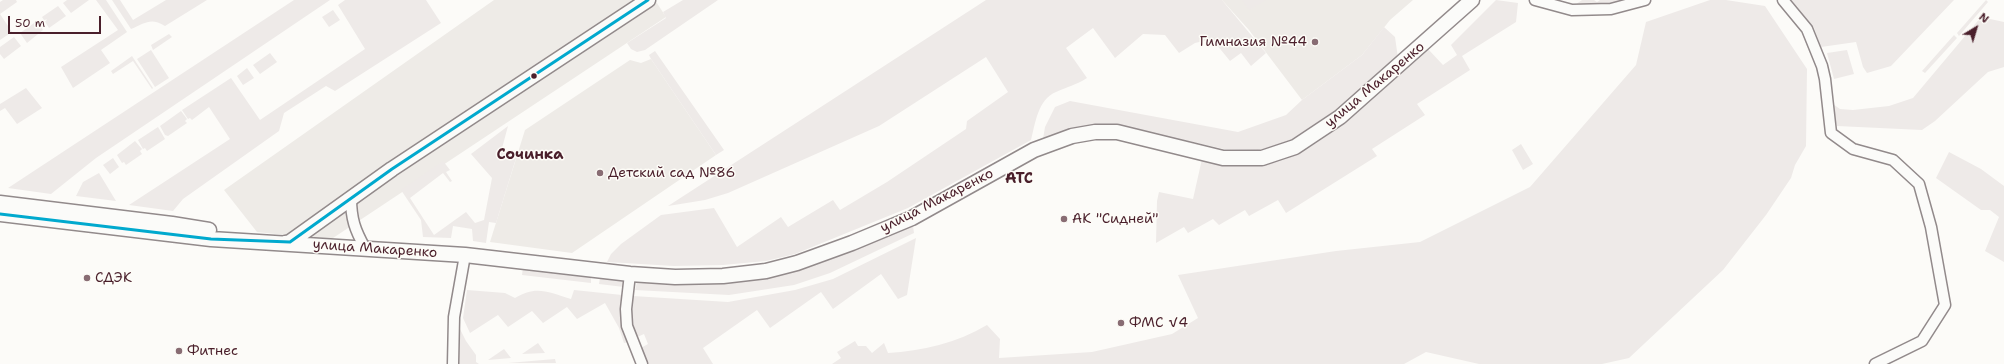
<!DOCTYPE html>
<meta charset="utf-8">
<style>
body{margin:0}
#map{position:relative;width:2004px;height:364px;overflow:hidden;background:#fcfbf8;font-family:"Shantell Sans",sans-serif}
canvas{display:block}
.north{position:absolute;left:1956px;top:8px;width:40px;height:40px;-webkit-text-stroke:3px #fdfcf7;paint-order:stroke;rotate:38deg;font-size:11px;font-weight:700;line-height:16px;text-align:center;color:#4a1f2b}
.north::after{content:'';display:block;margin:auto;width:14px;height:18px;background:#4a1f2b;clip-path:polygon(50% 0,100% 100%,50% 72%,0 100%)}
.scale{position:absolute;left:8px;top:16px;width:93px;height:18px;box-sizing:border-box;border:2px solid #4a1f2b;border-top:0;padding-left:5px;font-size:12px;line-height:14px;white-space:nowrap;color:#4a1f2b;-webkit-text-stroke:3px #fdfcf7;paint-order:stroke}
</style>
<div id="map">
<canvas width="2004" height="364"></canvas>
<div class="north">N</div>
<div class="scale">50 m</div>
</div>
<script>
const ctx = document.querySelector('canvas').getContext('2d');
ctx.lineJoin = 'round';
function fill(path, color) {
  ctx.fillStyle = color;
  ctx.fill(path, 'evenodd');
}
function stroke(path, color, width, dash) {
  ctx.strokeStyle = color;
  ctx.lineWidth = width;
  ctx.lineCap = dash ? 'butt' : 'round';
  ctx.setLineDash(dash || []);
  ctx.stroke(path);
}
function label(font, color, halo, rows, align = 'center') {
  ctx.font = font + ' "Shantell Sans",sans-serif';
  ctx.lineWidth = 3;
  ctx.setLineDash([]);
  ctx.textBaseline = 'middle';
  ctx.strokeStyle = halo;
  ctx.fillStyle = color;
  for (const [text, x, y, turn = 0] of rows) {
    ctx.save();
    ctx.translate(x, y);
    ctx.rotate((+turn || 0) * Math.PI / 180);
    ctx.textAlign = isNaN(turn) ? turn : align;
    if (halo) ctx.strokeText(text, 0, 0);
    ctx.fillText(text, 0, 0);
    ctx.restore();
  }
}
fill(new Path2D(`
 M494,0H655L666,17L330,240L257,232L224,190Z
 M1222,0H1413L1390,20L1362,55L1302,100L1249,30Z
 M651,59L716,155L572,253L490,242L525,130L630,60L641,63Z`), '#eeebe7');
fill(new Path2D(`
 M3,0H16L17,2L0,14V2Z
 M67,0H89L71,13L63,3Z
 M96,0H106L127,32L101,50L110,63L73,88L61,67L118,30Z
 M112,0H120L133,20L166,0H207L165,26C151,17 145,23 131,29Z
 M294,0H330L96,158L51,194L8,188Z
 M345,0H426L441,23L335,91L326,86L284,113L279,131L183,199L173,211L129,205L230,139L209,107L192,120L190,118L188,119L182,110L231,78L260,120L365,49L338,5Z
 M683,0H718L645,50L637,52L631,49L627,43L666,18L663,12Z
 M986,0H1222L1266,53L1251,66L1241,53L1230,61L1212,39L1195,43L1179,53L1165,35L1143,34L1115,58L1093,28L1066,48L1087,78C1074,86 1069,86 1056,92C1038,99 1035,124 1031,140L908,208L795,254L766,261L723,265L674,266L607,262L611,254L621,244L661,215L714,208L737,247L781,217L788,227L833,200L840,210L887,182L966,129L967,121L1008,92L986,57L879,126L728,193L705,200L668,206Z
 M1242,0H1266L1249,10Z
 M1496,0L1518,3L1516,22L1462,56L1470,70L1417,104L1425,115L1372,149L1377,156L1286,213L1278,200L1249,216L1245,210L1219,225L1213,219L1188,233L1184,227L1156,243L1157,201L1159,192L1193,199L1202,159C1222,162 1245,166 1266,164C1313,161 1392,81 1428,49L1443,65L1457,55L1451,45Z
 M1582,0H1594L1597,2L1600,0H1633L1612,6L1572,7Z
 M1710,0H1726L1765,6L1807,69L1806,146L1795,165L1791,178L1766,215L1723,270L1629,358L1602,364H1479L1426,352L1404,364H832L841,358L837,352L855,341L858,346H866L872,353L884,343L888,353C922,351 957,343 987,325L1000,339L999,358L1092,352L1172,334L1198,318L1178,275L1336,251L1420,242L1530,187L1636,65L1646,22Z
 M1791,0H1954L1891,66L1867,73L1863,67L1856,42L1821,47L1814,28Z
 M1986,0L1988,2L1959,36L1957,33Z
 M58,6L66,16L49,28L42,17Z
 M333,10L340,20L329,27L322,17Z
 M0,14L12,32L0,40Z
 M1981,17L2004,22V67L1988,72L1935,121L1922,130L1837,126L1830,102L1840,109L1853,110L1889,106L1913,98Z
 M37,21L43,30L27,43L20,33Z
 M1384,27L1395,37L1398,58L1337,112L1290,141L1259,150L1224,149L1116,125L1093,124L1043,139L1045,127L1055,107L1070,101L1238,132L1286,115L1302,100L1362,55Z
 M169,34L172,37L153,50L151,45Z
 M1954,35L1957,38L1925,73L1922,71Z
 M14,37L21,46L4,59L0,54V47Z
 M151,50L169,78L155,87L137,59Z
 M1847,50L1854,74L1834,79L1827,53Z
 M655,51L724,150L716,155L651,59L649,55Z
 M270,53L277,62L260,74L253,65Z
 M132,56L153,88L152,89L133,61L113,74L111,71Z
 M247,68L254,78L243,85L237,76Z
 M26,88L42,108L17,124L5,108L0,111V104Z
 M181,111L187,119L185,121L187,123L168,136L165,135L160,126Z
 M508,126L501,152L517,155L496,223L489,222L486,243L473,241L472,229L453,226L451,238L423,237L421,220L401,190L443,161L450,170L446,172L452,181L450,182L443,173L410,198L434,235L466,212L475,223L484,220L492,178L471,154Z
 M158,127L165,139L147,151L145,148L143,149L138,140Z
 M135,141L142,149L140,151L142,154L126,165L124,162L122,163L117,155Z
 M1521,144L1533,164L1523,170L1512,150Z
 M1949,152L1981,169L2004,186V262L1985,251L1999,217L1990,210H1981L1936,178Z
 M113,158L119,167L110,174L103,165Z
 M99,173L116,201L76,196L83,182Z
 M909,223L913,226L914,233L830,273L794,285L729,295L635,290L637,282L640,279L737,283L799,270Z
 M916,238L907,295L898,299L881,274L833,309L821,292L770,328L757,310L703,348L713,364H646L639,349L648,344L644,334L635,338C631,323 630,311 633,296L728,302L795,290L833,279Z
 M523,267L591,277V283L522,275Z
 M600,278L624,280V287L599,284Z
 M467,290L505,293L515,298C536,285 548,292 571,299L574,290L622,295L620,310L628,342L624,343L619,328L605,303L577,319L567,307L543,323L532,311L508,327L498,315L470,333L463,318Z
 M454,317L466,341L476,355V362L479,364H453Z
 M538,343L545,353L522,354Z
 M504,349L511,358L488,360Z
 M555,359L556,363H508Z`), '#eeeae8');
const street = new Path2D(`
 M1535,0L1572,10L1611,9L1645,0
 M1783,0L1807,29L1822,66L1825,79L1831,133L1853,149L1893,160L1919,184L1931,227L1945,305L1922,341L1875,364
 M351,198C351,219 355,230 365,248
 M630,274L626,309L627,326L642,364
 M453,364L454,317L465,255`);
const secondary = new Path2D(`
 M0,203L172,224L209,230
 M0,214L211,239L465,255L630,274L675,277L723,276L766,271L797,263L852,243L912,218L1034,150L1072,136L1095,132H1117L1223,158H1262L1295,147L1340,117L1472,0
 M285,243L290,242L392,169L648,0`);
stroke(street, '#928a8b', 13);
stroke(secondary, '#928a8b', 17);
stroke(street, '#fbfbf9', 10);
stroke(secondary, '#fbfbf9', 14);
stroke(new Path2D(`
 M0,214L211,239L290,242L392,169L648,0`), '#00a9ce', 3);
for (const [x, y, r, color] of [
 [1315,42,4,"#886c73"],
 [534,76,3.5,"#4a1f2b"],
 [600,173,4,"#886c73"],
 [1064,219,4,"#886c73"],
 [87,278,4,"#886c73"],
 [1121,323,4,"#886c73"],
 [179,351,4,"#886c73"]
]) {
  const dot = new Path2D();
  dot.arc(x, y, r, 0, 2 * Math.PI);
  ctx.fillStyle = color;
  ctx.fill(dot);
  stroke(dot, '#fdfcf7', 1.5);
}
label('14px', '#4a1f2b', '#fdfcf7', [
 ["Гимназия №44",1307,42,"right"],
 ["Детский сад №86",608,173],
 ["АК \"Сидней\"",1072,219],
 ["СДЭК",95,278],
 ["ФМС √4",1129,323],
 ["Фитнес",187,351]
], 'left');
label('14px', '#4a1f2b', '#fdfcf7', [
 ["улица Макаренко",1375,85,-40],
 ["улица Макаренко",937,201,-27],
 ["улица Макаренко",375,249,4]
]);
label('bold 15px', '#4a1f2b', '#fdfcf7', [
 ["Сочинка",530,155],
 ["АТС",1019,179]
]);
</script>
